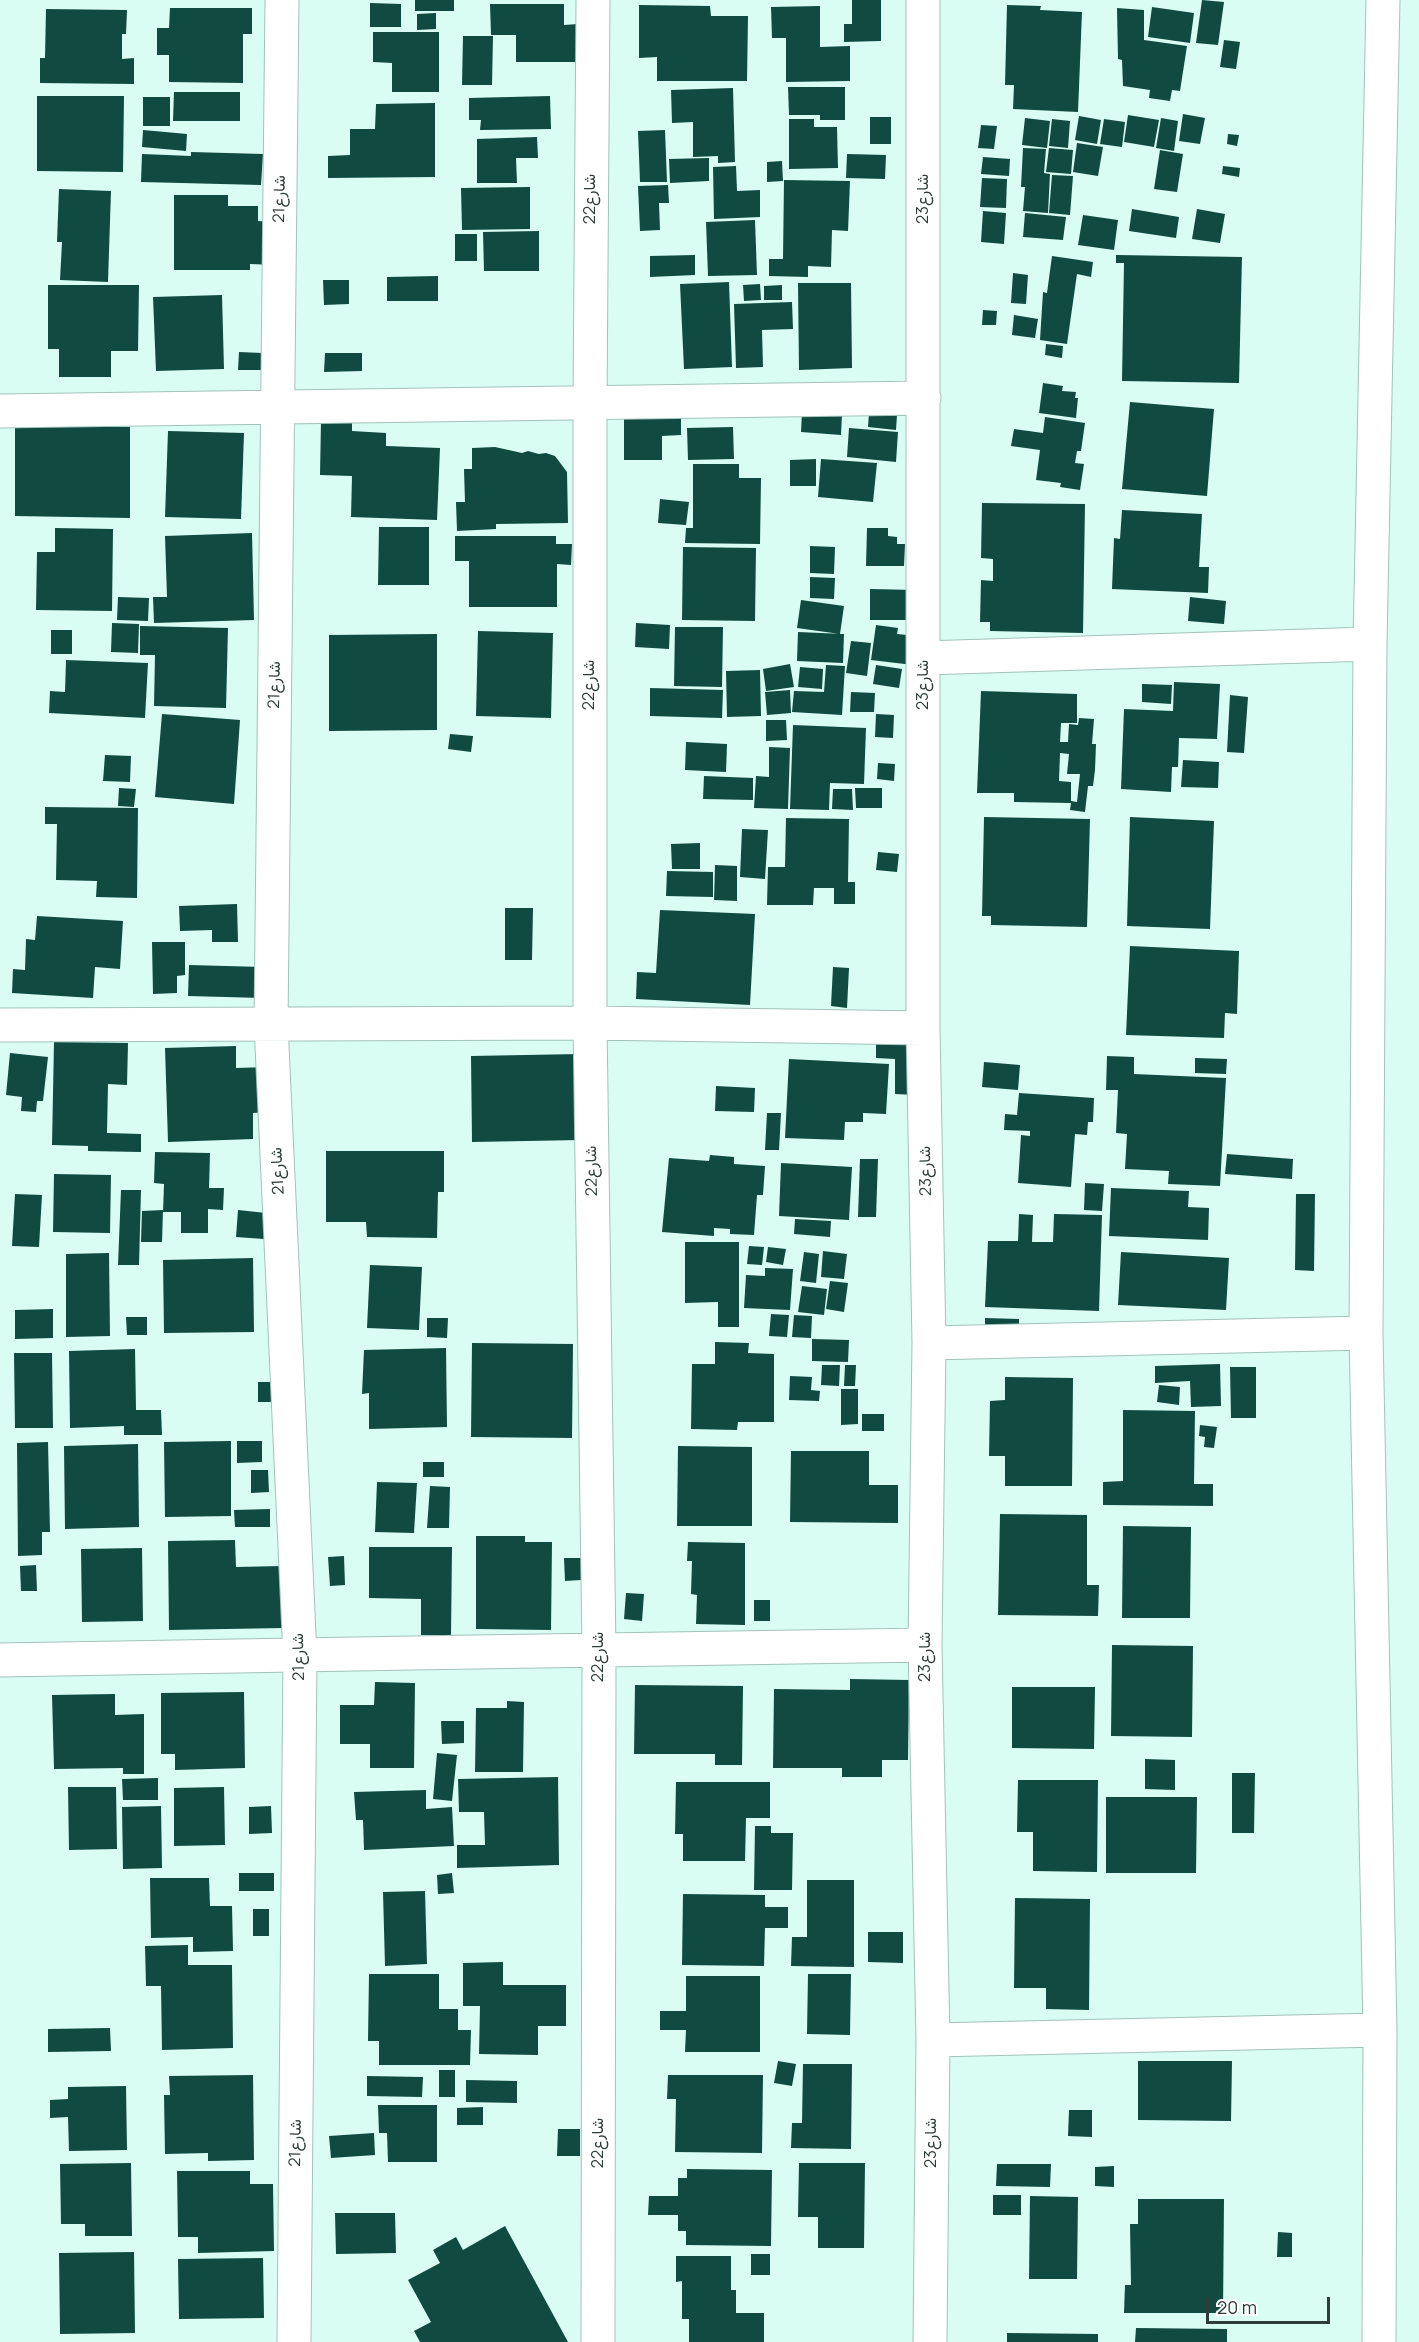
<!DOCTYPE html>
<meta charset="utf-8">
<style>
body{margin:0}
#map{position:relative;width:1419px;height:2342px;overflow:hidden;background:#d9fcf3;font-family:Manrope,sans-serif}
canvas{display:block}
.scale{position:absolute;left:1206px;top:2297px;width:124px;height:27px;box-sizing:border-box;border:3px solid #2f3d39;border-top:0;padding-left:8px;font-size:18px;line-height:21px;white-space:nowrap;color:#2f3d39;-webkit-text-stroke:4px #fff;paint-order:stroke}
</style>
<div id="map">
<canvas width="1419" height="2342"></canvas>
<div class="scale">20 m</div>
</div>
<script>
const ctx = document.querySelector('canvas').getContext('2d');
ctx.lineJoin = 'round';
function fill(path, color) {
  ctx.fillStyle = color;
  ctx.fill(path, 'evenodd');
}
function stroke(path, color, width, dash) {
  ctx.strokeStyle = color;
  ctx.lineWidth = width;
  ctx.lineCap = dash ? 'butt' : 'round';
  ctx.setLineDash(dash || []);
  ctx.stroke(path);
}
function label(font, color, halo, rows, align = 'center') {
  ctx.font = font + ' Manrope,Vazirmatn,sans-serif';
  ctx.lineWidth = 6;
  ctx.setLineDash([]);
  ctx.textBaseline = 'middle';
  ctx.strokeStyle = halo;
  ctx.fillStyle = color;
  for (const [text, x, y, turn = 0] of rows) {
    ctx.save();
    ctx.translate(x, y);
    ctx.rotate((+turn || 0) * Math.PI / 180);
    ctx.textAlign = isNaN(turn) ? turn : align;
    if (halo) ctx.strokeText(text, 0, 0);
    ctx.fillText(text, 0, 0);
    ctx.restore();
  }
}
fill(new Path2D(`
 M415,0H454V11H415Z
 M852,0H881V41L844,42V24H852Z
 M1202,0L1224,2L1218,45L1196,43Z
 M370,3L401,4V27H370Z
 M490,4H564V25L578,24L577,62H516V35H491Z
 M639,5L710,6L711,16H748L747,81H657V57L639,58Z
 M1007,5L1041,6L1040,10L1082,12L1078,112L1013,109L1014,85H1005Z
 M820,6V47L850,46V81L786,82V38H772L771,7Z
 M1152,7L1194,13L1190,43L1148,37Z
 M170,8H252V34H243V83L169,82V55H157V28H169Z
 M1117,8L1144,10V40L1187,46L1180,91L1172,90L1170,101L1149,98L1150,90L1123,86L1122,60L1118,59Z
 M46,9L127,10L126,34H122V59L134,58V84L40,83V58H45Z
 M436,13V29L417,30V14Z
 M373,32H439V92H392V63L373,62Z
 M463,36H493L492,85H462Z
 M1224,40L1240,42L1236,69L1220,67Z
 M788,87H845V120H820V115H789Z
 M733,88L735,162L718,163V156L693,157V122L672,123L671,90Z
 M174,92H240V121H173Z
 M37,96H124L123,172L37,171Z
 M550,96L551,129L480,130L481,120H469V98Z
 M143,97H170V126H143Z
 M435,103V177L328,178V156L350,155V129H375L376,104Z
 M1183,114L1205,118L1200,144L1179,141Z
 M1128,115L1159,120L1154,147L1124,142Z
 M1079,116L1101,120L1097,144L1075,140Z
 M870,117H891V144H870Z
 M1025,118L1050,121L1047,148L1022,145Z
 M1161,118L1178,121L1174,151L1156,148Z
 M789,119H814V127H837L838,168L789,169Z
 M1052,119L1070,121L1068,148L1049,146Z
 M1104,119L1125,122L1122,147L1100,144Z
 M981,125L997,126L994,149L978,148Z
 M143,130L187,134L186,151L142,147Z
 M665,130L667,182H640L638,131Z
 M1228,134L1239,135L1237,146L1227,144Z
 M537,137L538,158H516L517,183H477V139Z
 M1077,143L1103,147L1098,176L1073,172Z
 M1023,148L1046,149L1044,173L1050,174L1048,213L1023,211L1025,187H1021Z
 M1049,148L1073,150L1071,174L1046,172Z
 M1160,150L1183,154L1177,192L1154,189Z
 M191,152L263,154L261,185L141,182L142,154L191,156Z
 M847,154L886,155L885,179L846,178Z
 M983,157L1010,159L1009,176L981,174Z
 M709,158V181L670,183L669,159Z
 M782,161L783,181L767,182V162Z
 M736,166L737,191L760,190V217L714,219L713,167Z
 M1223,166L1240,168L1239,177L1222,174Z
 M1052,175L1073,176L1070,215L1049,213Z
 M982,178L1007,179L1006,208L980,207Z
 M784,180L850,181L848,231L832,230L831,267L808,266V277L769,276V259H783Z
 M668,185L669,203H659L660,230L640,231L638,186Z
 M530,187V229L462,230L461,188Z
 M59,189L111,191L108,282L60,280L62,242H57Z
 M174,195H228V206H258V221L276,222L275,265L250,264V270H174Z
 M1132,209L1179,217L1176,238L1129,231Z
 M1197,209L1225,214L1220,243L1192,239Z
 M983,211L1006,213L1004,244L981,242Z
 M1025,213L1066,217L1063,240L1023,237Z
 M1083,215L1118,220L1114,250L1078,245Z
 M755,220L757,275L708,276L706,222Z
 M539,231V271H484L483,232Z
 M455,234H477V261H455Z
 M695,255V275L650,277V256Z
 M1116,255L1242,257L1239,383L1122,381L1124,263H1116Z
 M1052,256L1093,262L1091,277L1077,274L1067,344L1040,340L1043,292L1047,293Z
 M1013,273L1028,275L1026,304L1011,303Z
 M438,276V301H387V277Z
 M323,280H349V304L324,305Z
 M729,282L732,367L684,369L680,284Z
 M798,283H851L852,368L799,370Z
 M760,284L761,300L744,301L743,285Z
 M48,285H139L138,351H111V377H59V349H48Z
 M782,285V300H764V286Z
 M222,295L224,369L156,371L153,297Z
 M792,302L793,329L762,330L763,367L736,368L734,304Z
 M983,310L997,311L996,325H982Z
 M1014,315L1038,319L1035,338L1012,335Z
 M1046,344L1063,346L1062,358L1045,355Z
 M239,352L262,353V370H238Z
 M325,353H362V371L324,372Z
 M1043,383L1063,386L1062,391L1076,392L1075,398H1078L1076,418L1039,413Z
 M1130,402L1214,409L1207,496L1122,489Z
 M802,412L842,415L841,435L801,432Z
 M869,413L897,415L896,430L868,427Z
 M1045,417L1085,423L1081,451H1077L1075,463L1084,464L1080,490L1060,487L1061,483L1036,480L1040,450L1011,446L1014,429L1043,433Z
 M624,418H681V435L662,436V460H624Z
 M321,421L352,422V431L386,433V446L440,448L437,520L351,517L352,476L320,475Z
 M15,426L130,427V518L15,516Z
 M733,427L734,459L688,460L687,428Z
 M849,428L898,432L896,462L847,457Z
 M168,431L244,433L241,519L165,517Z
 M495,447L522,453L528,451L539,454L546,453L555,456L567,472L568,523L496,524V529L457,531L456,502H465L464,469H472V448Z
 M816,459V486H790V460Z
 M821,459L877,463L873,502L818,497Z
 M693,464H739V478H761L760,544L685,543L686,528H693Z
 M660,499L689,502L686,525L658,523Z
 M982,503L1085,504L1083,633L990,631V622H980L981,580L993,581V559L981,558Z
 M1122,510L1202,514L1199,567H1209L1208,593L1112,589L1114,538L1120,539Z
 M379,527H429V585H378Z
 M55,528L113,529L112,611L36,610L37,552H55Z
 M867,528H888V536L897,537V544H905L904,566H866Z
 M252,533L254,620L154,623L153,597H167L165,536Z
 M455,536H556V544H572L571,565L557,564V607H469V561H455Z
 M810,546L835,547L834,574L810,573Z
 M683,547L756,548L755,621L682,620Z
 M810,577L835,578L834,599L810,598Z
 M870,589L916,590L915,620H870Z
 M118,597L149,598L148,621L117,620Z
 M1190,597L1226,601L1224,624L1188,621Z
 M801,600L844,606L840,634L797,628Z
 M112,623L139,624L138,653L111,652Z
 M636,623L670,625L669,649L635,647Z
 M876,625L898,628L897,634L917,636L913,665L871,660Z
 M140,626L228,628L226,708L154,706L155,655H140Z
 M675,627H723L722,687L674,686Z
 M51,630H72V654H51Z
 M478,631L553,633L551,718L476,716Z
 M798,632L844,634L843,663L797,661Z
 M437,634V730L329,731V635Z
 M851,641L871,643L867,676L846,673Z
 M66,660L148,663L145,718L49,713L50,691L65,692Z
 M790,664L794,687L766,691L763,669Z
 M826,665L845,666L842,715L792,712L794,691L824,692Z
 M876,665L902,669L899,688L873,684Z
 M800,667L823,669L822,689L798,687Z
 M760,670L761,716L727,717L726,671Z
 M1174,682L1220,684L1217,739L1179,738L1178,767H1172L1171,792L1121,789L1124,709L1173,711Z
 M1142,684L1172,685L1171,704L1142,702Z
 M650,688L723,690L722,718L650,716Z
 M790,690L791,713L767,715L765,692Z
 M981,691L1077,694V723H1061L1060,742H1068L1069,724L1078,725L1079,718L1094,719L1092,744H1096L1095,770L1093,786H1088L1085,812L1070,810L1071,803L1014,802V793H977ZM1060,753L1069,754L1067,774H1080L1077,802L1071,801V782L1059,781Z
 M851,692L875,693L874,712H850Z
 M1230,695L1248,697L1244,753L1227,752Z
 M162,714L240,720L234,804L155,797Z
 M876,714L894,715L893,738L875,737Z
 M766,720H786L787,740L766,741Z
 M793,725L866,728L864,784L830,783L829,810L790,809Z
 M450,734L473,736L471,752L448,749Z
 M686,742L727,744L726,772L685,770Z
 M769,747L790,748L788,809L754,808L756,776L769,777Z
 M105,755L131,756L130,782L103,781Z
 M1183,760L1219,762L1218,788L1181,787Z
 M878,763L895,764L894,781L877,779Z
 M704,776L753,778V800L703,799Z
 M119,788L136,789L134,807L118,806Z
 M855,788H882V808H856Z
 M833,789H852L853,810L832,809Z
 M45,807L138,808L137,898L96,897L97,881L56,880L57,824H45Z
 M984,817L1090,819L1087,927L991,925V916H982Z
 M1130,817L1214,821L1210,929L1127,926Z
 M786,818L849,819L848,882H855V904H834V888H814L813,905H767L768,867H785Z
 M742,829L768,830L765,879L740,877Z
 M700,843V869H672L671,844Z
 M878,852L899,854L897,872L876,870Z
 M715,865L737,866V901L714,900Z
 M667,871L713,872V897L666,896Z
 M237,904L238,942H212V930L180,931L179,906Z
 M505,908H533L532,960H505Z
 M660,910L755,914L750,1005L636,999L637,972L656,973Z
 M37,916L123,921L120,969L95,967L93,998L12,993L13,969L25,970L26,939L35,940Z
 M152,942H185V975L177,976V993L153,994Z
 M1130,946L1239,951L1237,1014L1225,1013L1224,1038L1126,1035Z
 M189,965L263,967L262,998L188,996Z
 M833,967L849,968L847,1008L831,1006Z
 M54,1042L128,1043L127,1085L108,1084L107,1133L141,1134V1152L88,1151V1146L52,1145Z
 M876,1044L918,1045L916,1095L895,1094V1059L876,1058Z
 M236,1046V1068L268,1067L269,1112L253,1113V1139L168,1142L165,1048Z
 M10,1053L48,1057L43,1101H37L36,1112L21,1111L22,1097L6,1095Z
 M580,1054L581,1140L472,1142L471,1056Z
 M1107,1056L1134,1057V1074L1226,1078L1220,1186L1168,1184L1169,1171L1125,1169L1127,1134L1116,1133L1118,1090H1106Z
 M1195,1058L1227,1059L1226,1074L1195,1073Z
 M789,1059L889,1064L886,1114L863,1113V1122H845L844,1140L785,1138Z
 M984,1062L1020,1065L1018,1090L982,1087Z
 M716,1086L755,1088L754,1112L715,1111Z
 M1019,1093L1094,1098L1093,1122H1088L1087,1135L1075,1134L1071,1187L1018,1183L1021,1135L1030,1136V1131L1004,1130L1005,1114L1017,1115Z
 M767,1113H781L779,1150H765Z
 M326,1151H444V1192H438L437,1238L367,1237L366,1222H326Z
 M155,1152L210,1153L209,1188H224L223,1210L208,1209V1233H181V1212H163L164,1184L154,1183Z
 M1227,1154L1293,1159L1292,1179L1225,1174Z
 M710,1155L734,1157V1164L765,1166L763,1195H757L754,1235L730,1234V1229L714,1228V1236L662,1232L669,1158L709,1161Z
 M860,1159H878L876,1217H858Z
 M781,1163L852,1167L849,1220L779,1216Z
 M54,1174L111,1175L110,1233L53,1232Z
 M1085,1183L1104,1184L1102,1211L1084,1210Z
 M1111,1188L1189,1191L1188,1207L1209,1208L1208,1240L1109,1236Z
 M121,1190H141L139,1265H118Z
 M15,1194L42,1195L39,1247L12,1246Z
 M1296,1194H1315L1314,1271L1295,1270Z
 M163,1210L162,1242H141L142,1211Z
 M238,1210L266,1213L264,1239L236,1237Z
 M1019,1214L1033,1215L1032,1242H1053L1054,1214L1102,1215L1099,1311L985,1307L988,1241H1018Z
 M795,1219L831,1221L830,1237L794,1234Z
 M685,1242H739V1327H718V1302L685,1303Z
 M749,1246L764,1247L762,1265L747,1264Z
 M768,1247L786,1249L783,1265L766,1262Z
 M823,1251L847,1254L844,1279L821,1277Z
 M804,1252L819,1254L816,1283L800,1281Z
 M1121,1252L1229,1258L1226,1310L1118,1305Z
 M109,1253L110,1336L66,1337V1254Z
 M253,1258L254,1332L164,1333L163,1260Z
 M370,1265L422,1267L419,1330L367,1328Z
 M765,1268L793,1269L790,1310L744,1308L746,1275L765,1276Z
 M830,1281L848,1283L844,1312L826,1309Z
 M802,1286L827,1289L824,1315L798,1312Z
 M53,1309V1338L15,1339V1310Z
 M771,1314L789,1315L787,1337L769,1336Z
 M794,1315L812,1316L811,1338L792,1337Z
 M126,1317H147V1335H127Z
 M427,1318H448L447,1338L427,1337Z
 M985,1318L1019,1319V1332H985Z
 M812,1339L849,1340L848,1362L812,1361Z
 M715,1342L749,1343L748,1353L774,1354V1422H738L737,1430L691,1429L692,1364H715Z
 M472,1343L573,1344L572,1438L471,1437Z
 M446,1348L447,1427L369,1429V1393L362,1394L364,1350Z
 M135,1349L136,1410H161L162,1435H124V1426L70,1428L69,1351Z
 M14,1353H52L53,1428H15Z
 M1220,1364L1221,1406L1191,1407L1190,1381L1155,1383V1366Z
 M822,1365H840L839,1386L821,1385Z
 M845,1365H856L855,1386H844Z
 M1230,1367H1256V1418H1231Z
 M790,1376L812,1377L811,1390L820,1391L819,1401L789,1400Z
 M1005,1377L1073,1378L1072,1486H1005V1456H989L990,1401L1005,1400Z
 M258,1382H272V1402H258Z
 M1159,1385L1180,1387L1179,1405L1157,1402Z
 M841,1389H858V1424L841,1425Z
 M1123,1410L1195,1411L1194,1484H1213V1506L1103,1505V1482L1123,1481Z
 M862,1414H884V1431H862Z
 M1200,1425L1217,1427L1214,1448L1204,1447L1205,1437L1199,1436Z
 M231,1441V1516L165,1517L164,1442Z
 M237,1441H262V1462L237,1463Z
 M48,1442L50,1532H42V1555L18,1556L17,1443Z
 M138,1444L139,1527L65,1529L64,1446Z
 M678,1446L752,1447V1526H677Z
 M791,1451H869V1485H898V1523L790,1522Z
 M423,1462H444V1477H423Z
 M251,1470H268L269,1492L251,1493Z
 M377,1482L417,1483L414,1533L375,1532Z
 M430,1486L450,1487L449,1528H427Z
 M270,1509V1527H235L234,1510Z
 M1000,1514L1087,1515V1585H1099L1098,1616L998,1615Z
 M1123,1526L1191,1527L1190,1618H1122Z
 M476,1536H525V1542H552L551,1630L476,1629Z
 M235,1540L236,1567L282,1566L283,1628L169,1630L168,1541Z
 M688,1542L745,1543V1625L696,1624L697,1595L691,1594L692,1561H687Z
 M369,1547H452L451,1635H421V1599L369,1598Z
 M142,1548L143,1621L82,1622L81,1549Z
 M344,1556L345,1585L330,1586L328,1557Z
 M564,1558H581V1580L565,1581Z
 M36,1565L37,1591H21L20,1566Z
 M626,1593L644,1594L642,1621L624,1619Z
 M754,1600H770V1621H754Z
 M1112,1645L1193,1646L1192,1737L1111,1736Z
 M850,1679L909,1680L908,1760H882V1777H842V1768H773L774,1689L850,1690Z
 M375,1682L415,1683L414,1768H370V1744H340V1705H374Z
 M635,1685L743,1686L742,1765H715V1754H634Z
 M1012,1687H1095L1094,1749L1012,1748Z
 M244,1692L245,1768L175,1770V1754H161V1693Z
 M115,1694V1715L144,1714V1774H123V1768L54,1769L52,1695Z
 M507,1701L524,1702L523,1772H475L476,1708H507Z
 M441,1721H464V1743L442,1744Z
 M437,1753L457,1755L452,1801L433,1799Z
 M1145,1759L1175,1760V1790L1145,1789Z
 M1232,1773H1255L1254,1833H1232Z
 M558,1777L559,1865L457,1868V1845H485L484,1812H459L458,1779Z
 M158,1778V1800H123L122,1779Z
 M1018,1780H1098L1097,1872L1033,1871V1832H1017Z
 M676,1782H770V1818H746L745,1861H683V1834H675Z
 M68,1787H116L117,1849L69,1850Z
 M224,1787L225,1845L174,1846V1788Z
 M426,1790V1809L452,1807L454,1846L364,1850L363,1820H356L354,1792Z
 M1106,1797H1197L1196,1873H1106Z
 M161,1806L162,1868L123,1869L122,1807Z
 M271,1806L272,1833L249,1834V1807Z
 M755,1826H771V1833H793L792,1890H754Z
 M239,1873H274V1891H239Z
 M452,1873L454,1893L438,1894L437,1875Z
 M150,1878H209L210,1906H232L233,1951L193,1952V1937L151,1938Z
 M807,1880H854V1967L791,1966L792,1937H807Z
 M425,1891L427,1964L385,1966L383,1892Z
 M683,1894L765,1895V1907H788V1928H765L764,1966L682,1965Z
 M1015,1898L1090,1899L1089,2010L1046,2009V1988H1014Z
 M253,1909H269V1936H253Z
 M868,1932H903V1963L868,1962Z
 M188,1945V1965H232L233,2048L162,2050L161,1986H146L145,1946Z
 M503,1962V1985H566V2026H538V2055L479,2054L480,2006H463V1963Z
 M369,1974H439V2009H458V2030H471L470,2065H379V2041H368Z
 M808,1974H851L850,2035L807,2034Z
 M686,1976H760V2052H685L686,2030H660V2011H686Z
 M110,2028L111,2051L48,2052V2029Z
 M778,2061L796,2064L792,2086L774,2083Z
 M1138,2061H1232L1231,2121L1138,2120Z
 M803,2064H852L851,2149L791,2148L792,2123H802Z
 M439,2070H455V2097H439Z
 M253,2075L254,2160L208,2161V2153L165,2154L164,2095H170L169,2076Z
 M668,2075H763L762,2153L675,2152L676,2099H667Z
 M367,2076L423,2077L422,2097L367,2096Z
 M466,2080L517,2081V2103L466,2102Z
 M126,2086L127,2150L69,2151L68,2117L50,2118V2100L68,2099V2087Z
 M378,2105H437V2162H388L387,2133H379Z
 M483,2107V2125H457V2108Z
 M1069,2110H1092V2137L1068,2136Z
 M558,2129H580V2156H557Z
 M374,2133L375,2155L331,2158L329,2136Z
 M131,2163L132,2236H85V2224H61L60,2164Z
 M799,2163H865L864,2248H818V2217H798Z
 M997,2164H1051L1050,2187L996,2186Z
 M1114,2166V2187L1095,2186V2167Z
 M687,2169L772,2170L771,2246L686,2245V2231H678V2215H648L649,2196H678V2178H687Z
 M177,2171H250V2184H273L274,2251L198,2253V2237H178Z
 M993,2195H1021V2215H993Z
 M1030,2196L1078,2197L1077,2279H1029Z
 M1138,2199H1224L1223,2313H1124L1125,2285H1131L1130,2224H1138Z
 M335,2213H395L396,2253L336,2254Z
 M505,2226L568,2342H420L414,2331L431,2322L408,2280L440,2263L433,2250L456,2237L463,2250Z
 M1278,2232L1292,2233V2257H1277Z
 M134,2252L135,2333L60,2334L59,2253Z
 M751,2254H770V2275H751Z
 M676,2256H731V2290H736V2313H764V2342H689V2319H682V2281L676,2282Z
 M263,2258L264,2318L179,2319L178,2259Z
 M1136,2328L1227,2329V2342H1135Z
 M1007,2333L1098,2334V2342H1007Z`), '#104a40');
const minor = new Path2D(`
 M282,0L271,1024L300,1656L294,2342
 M593,0L590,402V1023L599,1649L598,2342
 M923,0V1028L929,1343L925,1645L933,2040L930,2342
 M0,411L924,398
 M924,658L1370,644
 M0,1025L590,1023L923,1028
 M929,1343L1366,1333
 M0,1660C308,1656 617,1648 925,1645
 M933,2040L1380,2030
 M1379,2342L1380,2030L1366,1333L1370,644L1383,0`);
stroke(minor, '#a1c3ba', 35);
stroke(minor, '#fff', 33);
label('16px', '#2f3d39', '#fff', [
 ["شارع21",280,199,-89],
 ["شارع22",591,199,-90],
 ["شارع23",924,199,-90],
 ["شارع21",275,685,-89],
 ["شارع22",590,685,-90],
 ["شارع23",924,685,-90],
 ["شارع21",278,1171,-93],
 ["شارع22",592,1171,-91],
 ["شارع23",926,1171,-91],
 ["شارع21",299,1657,-91],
 ["شارع22",599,1657,-90],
 ["شارع23",926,1657,-90],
 ["شارع21",296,2143,-89],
 ["شارع22",599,2143,-90],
 ["شارع23",932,2143,-90]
]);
</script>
